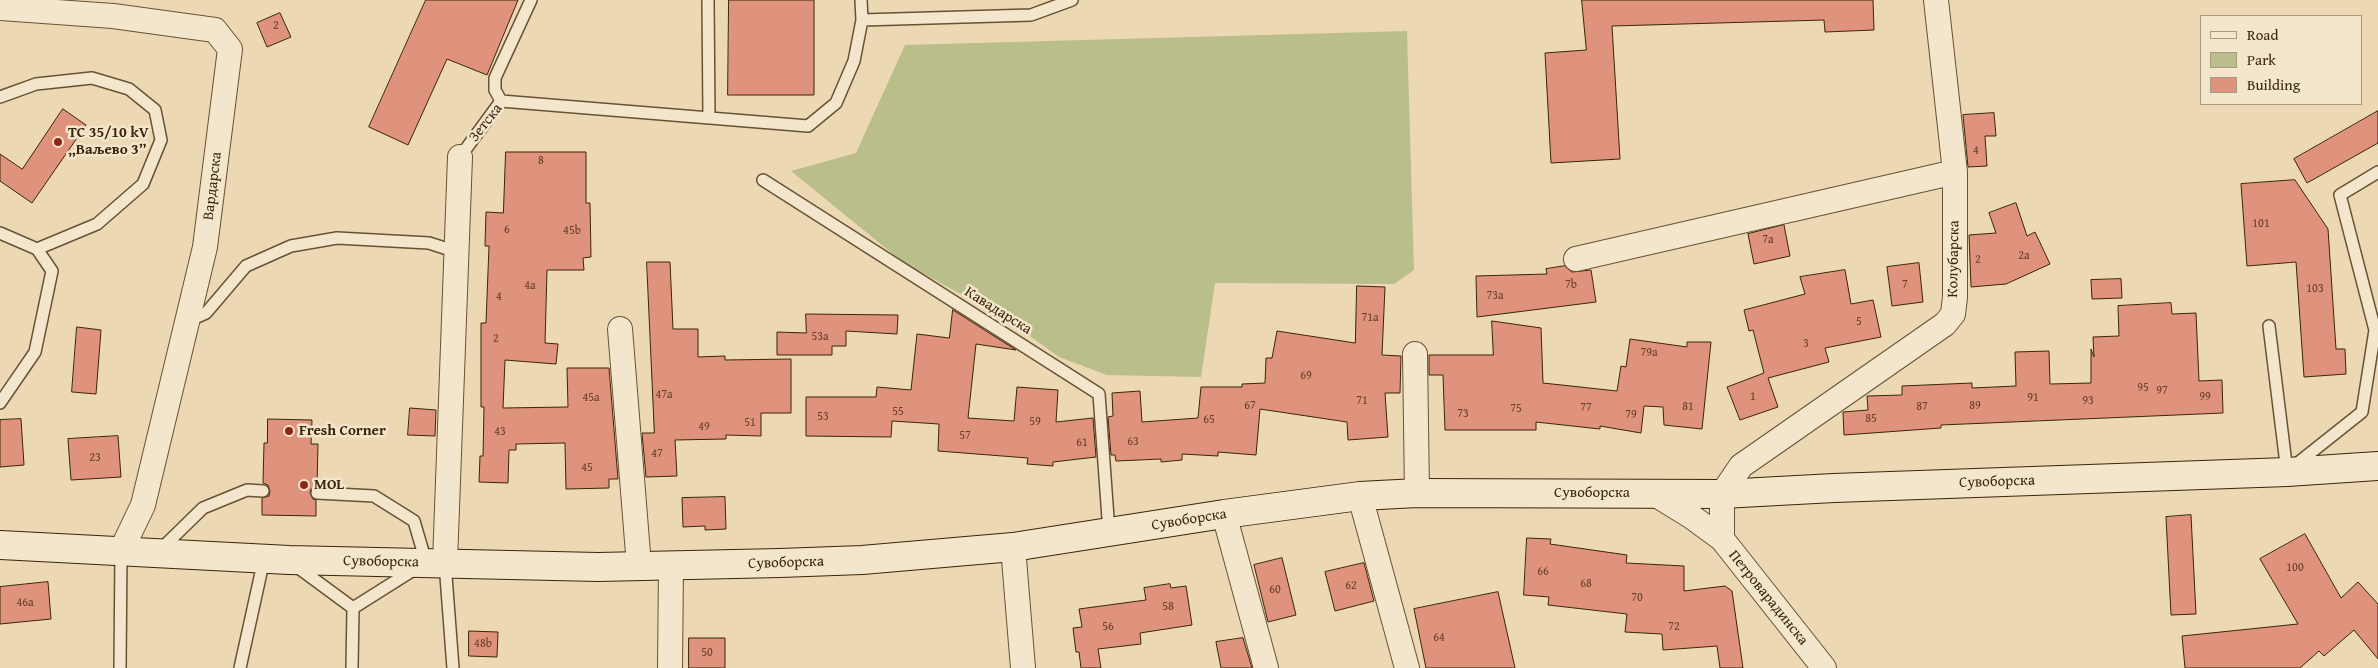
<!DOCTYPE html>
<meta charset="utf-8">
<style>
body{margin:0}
#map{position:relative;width:2378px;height:668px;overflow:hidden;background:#ecd8b2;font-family:"Gentium Book Plus",serif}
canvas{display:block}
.legend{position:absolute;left:2200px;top:15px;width:162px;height:90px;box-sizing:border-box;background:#f3e6cd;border:1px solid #a9997f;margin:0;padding:6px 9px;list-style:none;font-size:15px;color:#3b2509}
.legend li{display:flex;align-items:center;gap:10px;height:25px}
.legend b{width:25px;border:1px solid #a9997f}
</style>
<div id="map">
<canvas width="2378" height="668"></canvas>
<ul class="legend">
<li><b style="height:6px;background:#f3e6cd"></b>Road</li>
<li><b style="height:14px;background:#babe8a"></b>Park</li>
<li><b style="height:14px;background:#df927c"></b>Building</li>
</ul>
</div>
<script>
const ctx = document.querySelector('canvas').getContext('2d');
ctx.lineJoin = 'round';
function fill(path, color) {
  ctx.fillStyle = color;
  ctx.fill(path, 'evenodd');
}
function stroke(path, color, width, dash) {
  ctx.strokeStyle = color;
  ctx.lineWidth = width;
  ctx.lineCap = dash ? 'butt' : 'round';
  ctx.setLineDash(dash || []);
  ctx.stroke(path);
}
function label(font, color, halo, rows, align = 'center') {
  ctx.font = font + ' "Gentium Book Plus",serif';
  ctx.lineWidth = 5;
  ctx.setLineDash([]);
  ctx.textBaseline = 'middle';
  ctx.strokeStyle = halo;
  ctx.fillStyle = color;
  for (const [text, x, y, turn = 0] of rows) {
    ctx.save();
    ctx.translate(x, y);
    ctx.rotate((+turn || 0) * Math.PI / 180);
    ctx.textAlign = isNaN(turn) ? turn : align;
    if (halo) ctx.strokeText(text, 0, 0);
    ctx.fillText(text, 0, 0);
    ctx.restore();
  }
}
fill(new Path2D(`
 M1407,31L1414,270L1394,284L1215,283L1201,377L1107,375L1059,357L1006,319L904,263L791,171L856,153L905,45Z`), '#babe8a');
const building = new Path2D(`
 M426,0H518L487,75L447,59L408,145L369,127Z
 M729,0H814V95H728Z
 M1582,0H1873L1874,30L1825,32L1824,20L1612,26L1620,159L1551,163L1545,53L1586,50Z
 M280,13L291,37L267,47L257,23Z
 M63,109L86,125L32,203L0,181V154L22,169Z
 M2378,111V143L2307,183L2294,159Z
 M1994,113L1996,136H1985L1987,166L1968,167L1963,115Z
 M506,152H586V203H590L591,257L583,258L584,270H547L545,343L558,344L556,364L505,360L503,408L568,407L567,368H609L618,479H609V488L566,489L565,443L516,444V450H509L508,483L479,482L480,456H483L484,407H481V323H486L489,246H485L486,212L503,213Z
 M2295,180L2328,229L2336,349H2345L2346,374L2304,377L2296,262L2247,266L2241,184Z
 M2016,203L2027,236L2035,232L2050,264L2006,284L1971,287L1969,235L1996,233L1989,213Z
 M1784,225L1790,256L1754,264L1748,234Z
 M647,262H670L673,329H698V357L725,356V360L791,359V413H761V436L726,435V439L675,440L677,476L646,477L642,433H654Z
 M1919,263L1923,302L1892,306L1887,267Z
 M1565,266L1572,272L1591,270L1596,302L1477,317L1476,276L1547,274L1546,269Z
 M1845,270L1851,304L1873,300L1881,337L1825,348L1829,362L1768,378L1778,407L1740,420L1727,387L1764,373L1753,330L1749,331L1744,310L1805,294L1800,277Z
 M2121,279L2122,298L2092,299L2091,280Z
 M1357,286L1385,287L1382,355L1401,356L1400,393H1385L1388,437L1348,440L1347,422L1260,409L1256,455L1218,452V456L1182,454V460L1161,462V459L1116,461L1115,455H1111L1108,417L1113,416L1112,393L1140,391L1142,422L1198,418L1201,387H1242V384L1265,383L1266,358H1272L1277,331L1355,343Z
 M2171,303L2172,314L2196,313L2199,381L2222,380L2223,413L1941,425V428L1844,435L1843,412L1868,410L1867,396L1902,395V386L1972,383V388L2016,386L2015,352L2049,351L2050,384L2091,383V349L2094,357L2093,337L2119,336L2118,306Z
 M953,310L1016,350L976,344L968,418L1014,421L1017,387L1058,390L1056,422L1093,418L1096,457L1053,462V466L1027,464L1028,458L938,451L939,424L892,421L891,437L806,436V397H876L877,387L911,390L917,334L949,338Z
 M806,314L898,315L897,334L846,331V346H832V355H777V332L806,333Z
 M1492,321L1541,328L1543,383L1617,391L1621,366L1626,367L1630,339L1687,347V342H1711L1702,429L1664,425L1663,407L1644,406L1641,433L1600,426V429L1536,422V430H1445L1443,375H1429V355H1493Z
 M77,327L101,330L96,394L72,392Z
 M410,408L436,410L435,436L408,435Z
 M21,419L24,465L0,467V420Z
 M268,419L312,420L311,444H318L317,486L311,489L310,493L313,499L316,500V516L262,515V498L269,496L270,491L268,485L263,483L264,443H267Z
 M118,436L121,477L71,480L68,439Z
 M725,497L726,529L705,530V526L683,527L682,498Z
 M2191,515L2196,614L2171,615L2166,517Z
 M2305,534L2341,598L2358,582L2378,604V659L2354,630L2324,656L2319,651L2300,668H2185L2182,636L2298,624L2260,559Z
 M1527,538L1551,539L1550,544L1627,555L1626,563L1684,566V591L1725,586L1732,591L1743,668H1720L1717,646L1663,650L1662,634L1625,632L1627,614L1548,605L1549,597L1524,595Z
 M1282,558L1296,615L1268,622L1254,565Z
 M1364,563L1374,601L1335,611L1325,572Z
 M48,582L51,619L0,624V587Z
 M1170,584L1171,588L1186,586L1192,625L1140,633L1141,644L1098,649L1101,668H1081L1079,652H1076L1073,628L1082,627L1079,609L1146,600L1144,588Z
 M1498,592L1515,668H1426L1414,609Z
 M469,631L498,632L497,657L469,656Z
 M689,638H725V668H689Z
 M1243,638L1252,668H1221L1216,642Z`);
fill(building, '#df927c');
stroke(building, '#3b2509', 1);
const lane = new Path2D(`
 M708,0L709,118
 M862,20L1031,15L1072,0
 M0,97L36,84L92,78L129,89L155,110L161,140L143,184L97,224L37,249
 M501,101L495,90V78L531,0
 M460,157L501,101L808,126L836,103L854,61L862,20L861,0
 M763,180L1099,394L1109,532
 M0,233L37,249L52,271L35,352L0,403
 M188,321L206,313L246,266L291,246L337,238L429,243L457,252
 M2269,326L2287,472
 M2294,466L2362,412L2375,330L2340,195L2378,172
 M317,493L374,496L414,521L426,562L353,608
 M160,550L203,508L247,490L263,491
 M445,563L453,668
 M296,566L353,608L352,668
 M120,668L121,551
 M240,668L264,559`);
const street = new Path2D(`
 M0,8L113,16L215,30L230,49L205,247L143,505L121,551
 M1576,259L1955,172
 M620,329L639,566
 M1415,354L1417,493
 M1653,493L1692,517L1722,539
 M1360,496L1407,668
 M1224,514L1266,668
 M1013,547L1023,668
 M445,562L460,157
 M670,668L671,566
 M1824,668L1722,539V494L1741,466L1945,324L1953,314L1955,297V172L1936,0`);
const secondary = new Path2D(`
 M0,545L289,560L598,567L780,563L862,560L1013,547L1224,514L1360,496L1417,493L1722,494L1834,488L2287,472L2378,466`);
stroke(lane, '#675233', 14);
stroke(street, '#675233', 26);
stroke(secondary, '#3b2509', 30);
stroke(lane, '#f3e6cd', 11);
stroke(street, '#f3e6cd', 24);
stroke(secondary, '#f3e6cd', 28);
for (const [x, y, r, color] of [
 [58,142,5,"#8f2418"],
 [289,431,5,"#8f2418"],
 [304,485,5,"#8f2418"]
]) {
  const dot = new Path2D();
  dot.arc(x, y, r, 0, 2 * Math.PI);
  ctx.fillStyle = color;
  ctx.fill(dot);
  stroke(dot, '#f3e6cd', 2);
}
label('12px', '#644026', null, [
 ["2",276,26],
 ["4",1976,151],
 ["8",541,161],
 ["101",2261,224],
 ["6",507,230],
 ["45b",572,231],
 ["7a",1768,240],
 ["2a",2024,256],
 ["2",1978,260],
 ["7b",1571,285],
 ["7",1905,285],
 ["4a",530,286],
 ["103",2315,289],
 ["73a",1495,296],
 ["4",499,297],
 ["71a",1370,318],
 ["5",1859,322],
 ["53a",820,337],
 ["2",496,339],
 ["3",1806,344],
 ["79a",1649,353],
 ["69",1306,376],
 ["95",2143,388],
 ["97",2162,391],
 ["47a",664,395],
 ["1",1753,397],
 ["99",2205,397],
 ["45a",591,398],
 ["91",2033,398],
 ["71",1362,401],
 ["93",2088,401],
 ["67",1250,406],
 ["89",1975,406],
 ["81",1688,407],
 ["87",1922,407],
 ["77",1586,408],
 ["75",1516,409],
 ["55",898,412],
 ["73",1463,414],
 ["79",1631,415],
 ["53",823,417],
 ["85",1871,419],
 ["65",1209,420],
 ["59",1035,422],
 ["51",750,423],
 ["49",704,427],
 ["43",500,432],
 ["57",965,436],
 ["63",1133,442],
 ["61",1082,443],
 ["47",657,454],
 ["23",95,458],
 ["45",587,468],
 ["100",2295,568],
 ["66",1543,572],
 ["68",1586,584],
 ["62",1351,586],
 ["60",1275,590],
 ["70",1637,598],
 ["46a",25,603],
 ["58",1168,607],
 ["56",1108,627],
 ["72",1674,627],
 ["64",1439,638],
 ["48b",483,644],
 ["50",707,653]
]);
label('15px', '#3b2509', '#f3e6cd', [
 ["Зетска",486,123,-52],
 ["Вардарска",213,186,-83],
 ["Колубарска",1954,259,-89],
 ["Кавадарска",998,311,32],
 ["Сувоборска",1997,482,-2],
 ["Сувоборска",1592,493],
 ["Сувоборска",1189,520,-9],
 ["Сувоборска",381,562,1],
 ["Сувоборска",786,563,-2],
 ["Петроварадинска",1768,598,51]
]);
label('bold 15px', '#3b2509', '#f3e6cd', [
 ["ТС 35/10 kV",68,133],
 ["„Ваљево 3”",68,150],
 ["Fresh Corner",299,431],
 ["MOL",314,485]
], 'left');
</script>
